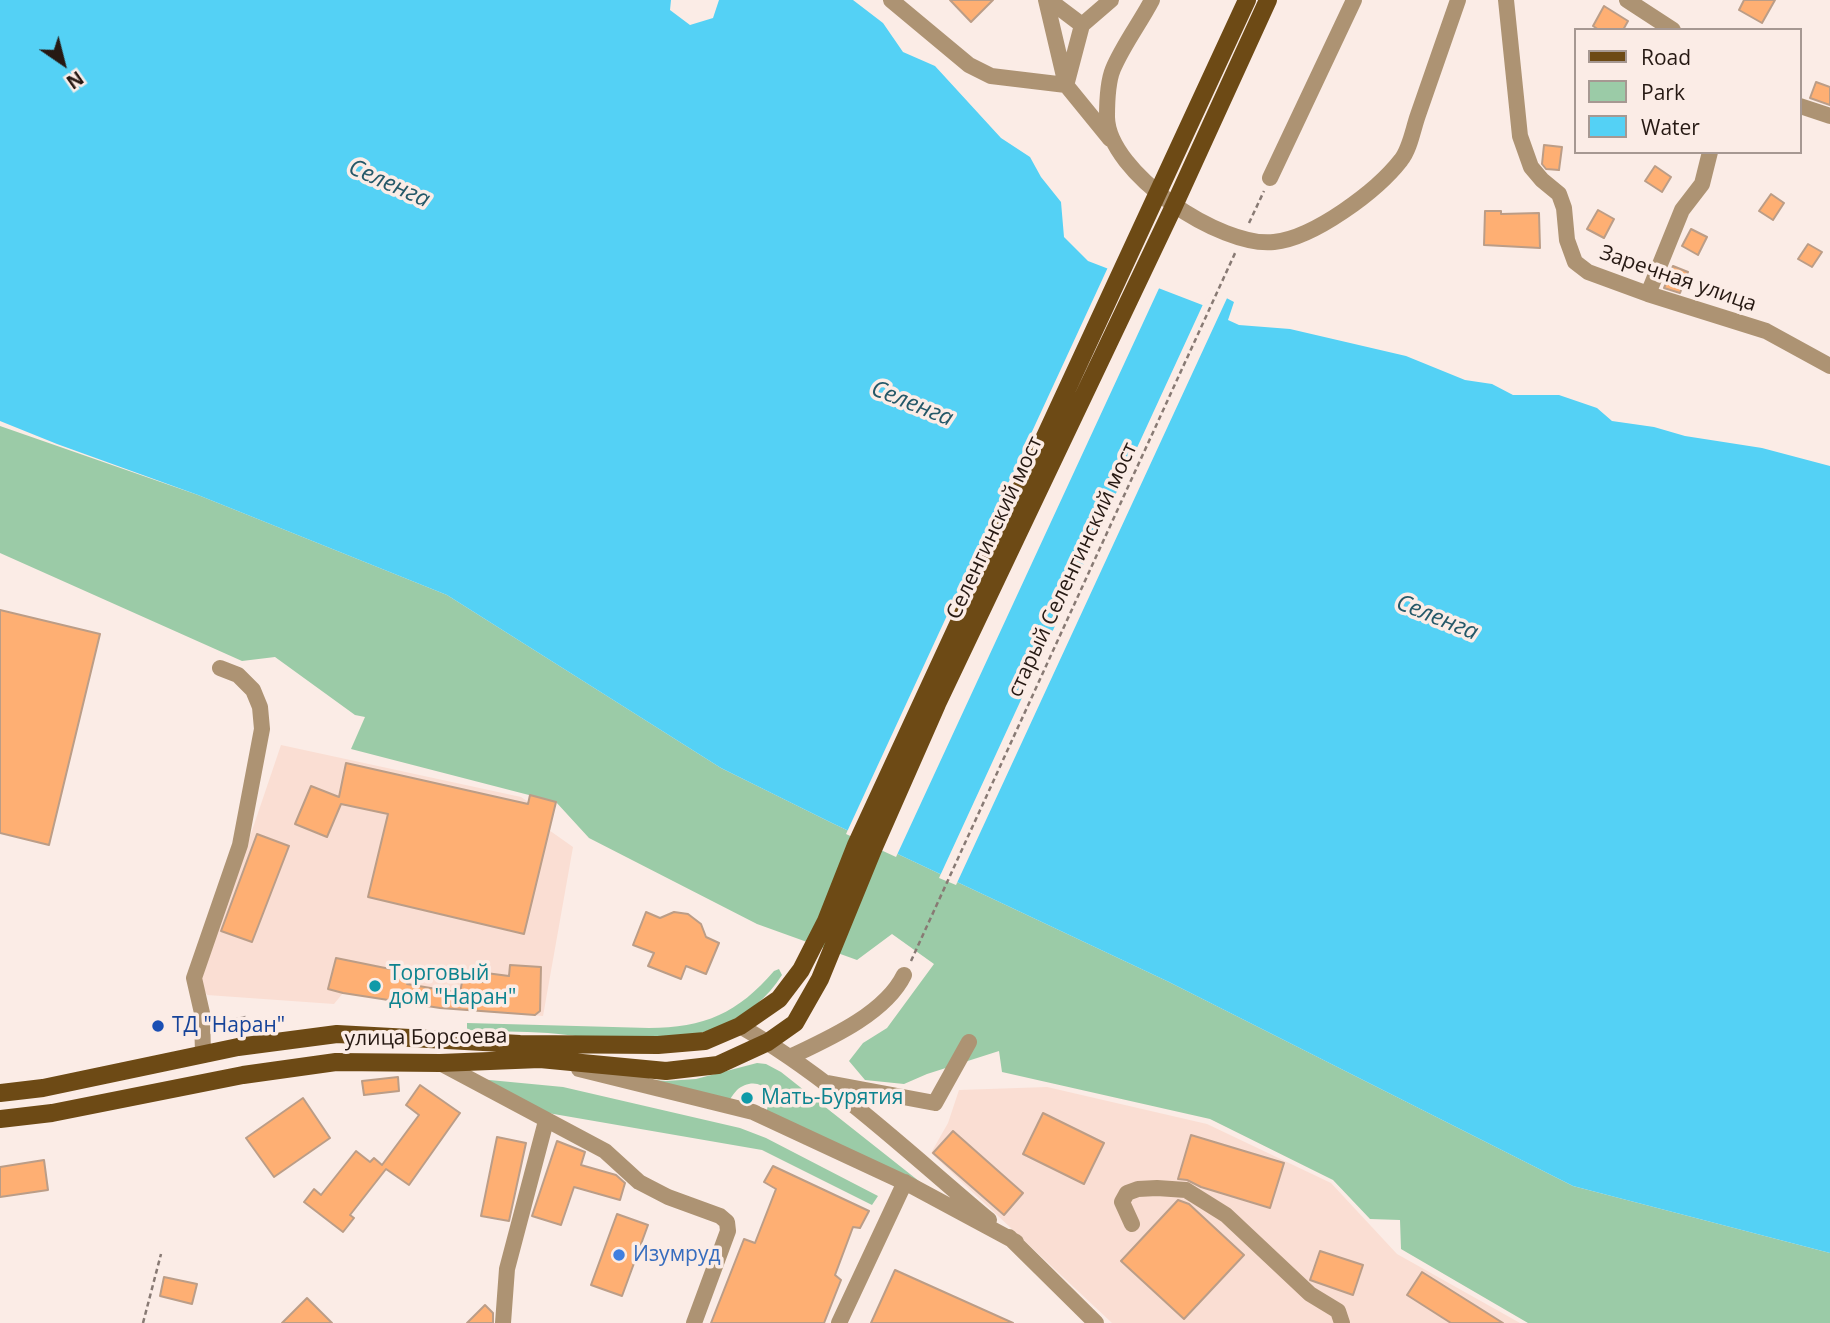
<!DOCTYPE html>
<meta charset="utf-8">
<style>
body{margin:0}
#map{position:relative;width:1830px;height:1323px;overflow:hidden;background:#fbece6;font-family:"Open Sans",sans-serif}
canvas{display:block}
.legend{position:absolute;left:1574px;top:28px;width:228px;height:126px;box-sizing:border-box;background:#fbece6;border:2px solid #a69892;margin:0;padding:9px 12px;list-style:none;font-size:21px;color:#261913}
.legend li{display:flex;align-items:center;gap:14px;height:35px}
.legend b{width:35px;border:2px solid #a69892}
.north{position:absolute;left:28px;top:28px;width:70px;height:70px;-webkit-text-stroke:5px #fbece6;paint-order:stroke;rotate:145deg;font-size:19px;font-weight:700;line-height:28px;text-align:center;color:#261913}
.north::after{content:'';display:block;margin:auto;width:24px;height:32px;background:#261913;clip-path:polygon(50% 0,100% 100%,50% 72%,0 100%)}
</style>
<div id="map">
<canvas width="1830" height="1323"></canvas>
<ul class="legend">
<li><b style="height:9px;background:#6d4a15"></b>Road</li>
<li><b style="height:19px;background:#9bcba7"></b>Park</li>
<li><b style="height:19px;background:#54d1f5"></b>Water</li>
</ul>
<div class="north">N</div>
</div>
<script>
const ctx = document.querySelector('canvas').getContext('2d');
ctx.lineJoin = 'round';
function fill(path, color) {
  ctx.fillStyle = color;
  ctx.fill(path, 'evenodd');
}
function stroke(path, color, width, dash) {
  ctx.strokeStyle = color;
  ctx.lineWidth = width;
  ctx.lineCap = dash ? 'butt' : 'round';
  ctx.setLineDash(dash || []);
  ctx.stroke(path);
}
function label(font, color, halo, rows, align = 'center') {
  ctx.font = font + ' "Open Sans",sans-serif';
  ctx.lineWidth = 7;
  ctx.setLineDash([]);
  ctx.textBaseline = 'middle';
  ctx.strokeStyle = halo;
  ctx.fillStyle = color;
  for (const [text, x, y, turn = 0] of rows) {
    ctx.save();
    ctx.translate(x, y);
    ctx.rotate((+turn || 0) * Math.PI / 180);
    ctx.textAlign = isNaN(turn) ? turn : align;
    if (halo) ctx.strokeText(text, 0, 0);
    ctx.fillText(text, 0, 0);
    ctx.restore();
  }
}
fill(new Path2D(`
 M281,745L521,797L533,805L539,823L573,847L543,1016L440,1008L343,993L334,1004L207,995L200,984Z
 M1047,1087L1207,1124L1331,1183L1397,1254L1520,1323H1112L931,1153L948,1123L959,1090Z`), '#faded3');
fill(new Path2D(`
 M0,426L198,495L447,595L721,768L832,823L1169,982L1573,1186L1830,1253V1323H1528L1401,1249L1400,1220L1370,1219L1333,1180L1210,1119L1002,1072L999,1051L927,1074L904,1084L865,1080L849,1061L863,1043L887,1028L934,964L892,934L857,960L757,924L589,838L556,802L351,749L365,717L355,715L275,657L242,661L0,553Z
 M779,969L782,975C753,1021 701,1038 649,1042C619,1044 578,1035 548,1033C521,1031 494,1032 467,1030V1023L649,1028C704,1028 738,1013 774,971Z
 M757,1063L766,1064L781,1072L934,1193L765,1117C767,1110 770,1101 767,1093C762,1080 746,1082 737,1090C733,1094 729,1101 726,1105L629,1078L666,1081L696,1079Z
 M479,1079L563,1087L740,1128L766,1138L878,1196L872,1205L762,1150L519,1108Z`), '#9bcba7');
fill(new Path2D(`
 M0,0H671L670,10L690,25L713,18L719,0H853L883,23L903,52L935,66L1001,138L1030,157L1041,177L1061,202L1064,237L1088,261L1205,306L1217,293L1234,302L1228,320L1239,325L1290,329L1406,356L1465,380L1492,384L1513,395H1559L1597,408L1612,421L1654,427L1685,436L1762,448L1830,466V1253L1573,1186L1169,982L832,823L721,768L447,595L198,495L57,444L0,421Z`), '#54d1f5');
fill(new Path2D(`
 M1109,265L1161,284L896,857L846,834Z
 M1218,290L1228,296L956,885L939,878L1205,300L1214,291Z`), '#fbece6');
const building = new Path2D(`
 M950,0H993L971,22Z
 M1744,0H1775L1762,23L1739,10Z
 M1604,6L1628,21L1623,30H1599L1593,26Z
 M1816,82L1830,87V105L1810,98Z
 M1544,145L1562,147L1559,170L1546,169L1542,164Z
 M1655,166L1671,177L1662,192L1645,181Z
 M1771,194L1784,203L1773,220L1759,211Z
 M1598,210L1614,219L1604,238L1587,229Z
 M1485,211H1501V214L1539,213L1540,248L1484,245Z
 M1691,229L1707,237L1698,255L1682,246Z
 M1808,244L1822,252L1812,267L1798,259Z
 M1673,266L1688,272L1680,293L1664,288Z
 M0,610L100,634L49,845L0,833Z
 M346,763L528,804L530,795L556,802L524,934L368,897L388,814L341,804L327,837L295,824L311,786L339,797Z
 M257,834L289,846L252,942L221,931Z
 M646,912L660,918L674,912L688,914L701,924L706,937L719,943L706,974L686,966L681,979L648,966L654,953L633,945Z
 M336,958L400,971L399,977L408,979L407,984L460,993L462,982H485L486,973L509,976L510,965L541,967L540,1011L535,1015L440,1008L343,993L328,989Z
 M398,1077L399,1091L364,1095L362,1081Z
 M420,1085L460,1113L409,1185L386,1169L350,1215L354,1218L343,1232L304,1202L314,1189L321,1195L356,1151L370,1162L374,1158L382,1165L419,1115L406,1105Z
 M303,1098L330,1138L274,1177L246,1138Z
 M1043,1113L1104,1143L1084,1184L1023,1154Z
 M953,1131L1023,1193L1004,1215L933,1153Z
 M1191,1135L1284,1163L1270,1208L1201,1187L1187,1180L1178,1179Z
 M497,1137L526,1143L509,1221L481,1216Z
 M557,1141L585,1152L581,1165L616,1175L625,1183L620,1200L574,1187L561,1225L532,1216Z
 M44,1160L48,1190L0,1197V1167Z
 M773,1166L869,1211L860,1228L853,1227L835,1275L841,1280L824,1323H711L744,1239L755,1243L776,1189L764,1182Z
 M1178,1200L1189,1204L1244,1255L1184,1319L1121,1261Z
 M617,1214L648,1225L622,1296L591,1285Z
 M1320,1251L1363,1265L1353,1295L1310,1280Z
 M895,1270L1013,1323H871Z
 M1422,1272L1503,1323H1451L1407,1295Z
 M164,1277L197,1284L192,1304L160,1296Z
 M307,1298L332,1323H282Z
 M485,1305L493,1313V1323H467Z`);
fill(building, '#feaf73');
stroke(building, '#bb9d87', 2);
stroke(new Path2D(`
 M1249,223L1264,191
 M911,961L1236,251
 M224,1021L246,1017
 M143,1323L161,1254`), '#887a74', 2.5, [5, 3.5]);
stroke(new Path2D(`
 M891,0L969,65L991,76L1066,85
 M1046,0L1066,85L1110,139
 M1049,0L1082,25
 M1152,0C1140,23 1123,45 1113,69C1108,81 1107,103 1107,117C1108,173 1221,248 1274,242C1314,238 1377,191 1401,160C1410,149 1413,129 1418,115C1431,77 1445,38 1458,0
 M1506,0L1520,136L1531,167L1542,180L1559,194L1564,208L1567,240L1575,262L1588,272L1648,294L1766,331L1830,366
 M1627,0L1673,30
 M1067,82L1082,25L1111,0
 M1800,106L1830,116
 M1270,178L1354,0
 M1648,294L1682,210L1702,184L1710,152
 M740,1026C831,1078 909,1153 989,1220
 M203,1055L202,1013L194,978L240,845L262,729L260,707L253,690L238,675L220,668
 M790,1057C828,1039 885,1014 904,975
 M440,1063L605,1151L639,1182L668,1197L720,1216L727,1222L728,1231L694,1323
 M579,1069L753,1112L910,1185L1016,1242
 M828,1083L935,1103L969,1042
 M1132,1224L1122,1202L1127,1193L1138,1189L1157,1188L1186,1190L1226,1215L1310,1294L1338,1311L1342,1323
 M1009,1237L1096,1323
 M503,1323L507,1269L546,1121
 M839,1323L905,1182`), '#ad9373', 16);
stroke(new Path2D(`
 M0,1093L43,1088L238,1047L337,1034L520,1044L658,1045L705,1041L740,1026L779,999L801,970L826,921L856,845L1247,0
 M0,1119L52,1113L243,1075L336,1062L440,1063L540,1059L666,1071L718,1065L768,1042L795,1023L820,979L874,847L937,704L1173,208L1268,0`), '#6d4a15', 18);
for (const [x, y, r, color] of [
 [375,986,7,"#0f9aa8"],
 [158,1026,7,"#1a4fb4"],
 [747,1098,7,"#0f9aa8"],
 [619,1255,7,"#3f7fe0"]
]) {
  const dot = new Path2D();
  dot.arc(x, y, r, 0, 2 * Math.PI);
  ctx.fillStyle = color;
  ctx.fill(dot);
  stroke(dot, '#fbece6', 2.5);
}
label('21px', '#261913', '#fbece6', [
 ["Заречная улица",1678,279,19],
 ["Селенгинский мост",995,528,-65],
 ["старый Селенгинский мост",1073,570,-65],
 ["улица Борсоева",426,1038,-1]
]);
label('21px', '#0d838f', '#fbece6', [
 ["Торговый",389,974],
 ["дом \"Наран\"",389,998],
 ["Мать-Бурятия",761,1098]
], 'left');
label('21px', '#164399', '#fbece6', [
 ["ТД \"Наран\"",172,1026]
], 'left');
label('21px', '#366cbe', '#fbece6', [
 ["Изумруд",633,1255]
], 'left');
label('italic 23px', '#255868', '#fbece6', [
 ["Селенга",389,184,24],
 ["Селенга",912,404,22],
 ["Селенга",1437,618,22]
]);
</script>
